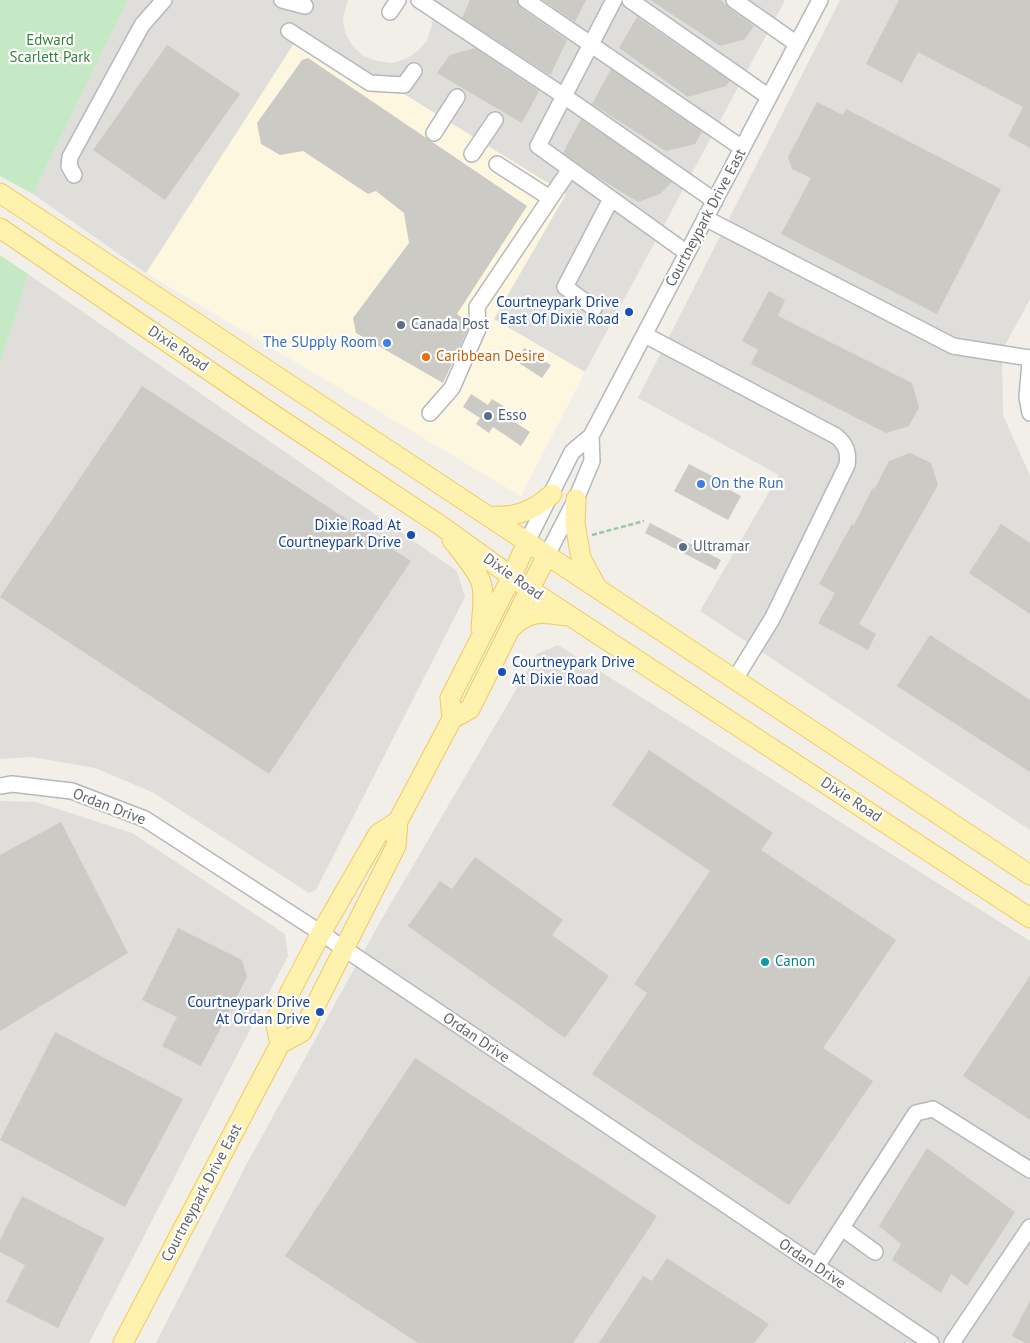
<!DOCTYPE html>
<style>
body{margin:0}
canvas{display:block;background:#f1efe8}
</style>
<canvas width="1030" height="1343"></canvas>
<script>
const ctx = document.querySelector('canvas').getContext('2d');
ctx.lineJoin = 'round';
function fill(path, color) {
  ctx.fillStyle = color;
  ctx.fill(path, 'evenodd');
}
function stroke(path, color, width, dash) {
  ctx.strokeStyle = color;
  ctx.lineWidth = width;
  ctx.lineCap = dash ? 'butt' : 'round';
  ctx.setLineDash(dash || []);
  ctx.stroke(path);
}
function label(font, color, halo, rows, align = 'center') {
  ctx.font = font + ' "PT Sans",sans-serif';
  ctx.lineWidth = 4.5;
  ctx.setLineDash([]);
  ctx.textBaseline = 'middle';
  ctx.strokeStyle = halo;
  ctx.fillStyle = color;
  for (const [text, x, y, turn = 0] of rows) {
    ctx.save();
    ctx.translate(x, y);
    ctx.rotate((+turn || 0) * Math.PI / 180);
    ctx.textAlign = isNaN(turn) ? turn : align;
    if (halo) ctx.strokeText(text, 0, 0);
    ctx.fillText(text, 0, 0);
    ctx.restore();
  }
}
fill(new Path2D(`
 M302,31L566,194L495,319L585,372L521,496L146,273Z`), '#fef7e0');
fill(new Path2D(`
 M128,0H348L343,18L345,33L352,45L363,56L377,61L391,63L406,59L418,51L427,40L432,25L430,0H785L585,372L494,319L566,194L302,31L146,273L33,194Z
 M840,0H1030V299L1002,351L1003,415L1030,476V830L700,611L779,475L638,398Z
 M28,274L457,571L465,597L316,890L309,893L154,793L95,768L32,757L0,759V364Z
 M558,645L1030,941V1343H156L245,1167L380,922L537,654Z
 M0,801L36,802L132,833L285,934L288,956L89,1343H0Z`), '#e0deda');
fill(new Path2D(`
 M0,0H128L33,194L0,176Z
 M0,255L28,274L0,364Z`), '#c5e8c5');
fill(new Path2D(`
 M470,0H517L521,8L567,40L551,74H548L462,18Z
 M543,0H586L575,22Z
 M650,0H721L729,8L754,26L745,39L720,46Z
 M899,0H1030V148L1008,136L1023,107L918,52L902,83L866,64Z
 M637,17L730,81L726,86L688,97L619,48Z
 M167,45L240,94L165,200L93,150Z
 M475,48L539,91L522,123L437,73L450,55Z
 M308,58L527,206L457,314L468,322L469,327L443,383L356,333L353,318L409,243L404,213L376,191L368,194L303,151L280,155L261,144L257,123L302,60Z
 M611,69L702,132L695,144L666,151L592,104Z
 M817,102L843,115L846,109L1001,189L937,314L781,234L811,178L792,169L788,157Z
 M581,119L672,182L660,194L638,202L597,177L563,153Z
 M769,291L785,300L778,316L912,383L919,407L909,426L886,433L751,364L758,350L742,341Z
 M524,348L551,365L542,378L516,361Z
 M142,386L411,561L269,774L0,597Z
 M471,394L488,405L492,399L505,407L501,413L530,432L521,446L493,427L489,433L476,424L480,418L463,407Z
 M910,453L931,463L938,485L859,624L876,634L868,650L818,623L835,593L819,584L852,524L854,525L872,489L875,488L889,461Z
 M689,464L718,479L717,483L741,496L728,520L674,491Z
 M650,523L721,560L716,570L645,533Z
 M1001,524L1030,543V614L969,573Z
 M930,635L1030,700V772L897,686Z
 M649,750L773,833L761,850L896,940L823,1048L873,1081L789,1205L592,1074L647,993L634,984L710,871L612,805Z
 M61,822L128,953L0,1031V855Z
 M475,857L563,920L552,935L609,976L565,1038L408,926L440,881L452,889Z
 M178,928L242,960L247,977L201,1066L162,1046L177,1017L142,1000Z
 M1030,976V1120L963,1076Z
 M55,1032L183,1099L125,1207L0,1140Z
 M415,1058L657,1216L573,1343H418L285,1256Z
 M927,1148L1015,1212L967,1286L951,1274L941,1293L892,1260L901,1244L879,1226Z
 M22,1196L104,1238L58,1328L6,1302L25,1265L0,1252V1240Z
 M667,1258L769,1324L754,1343H599L643,1276L652,1281Z
 M1030,1300V1343H1025L1012,1336Z`), '#cccac5');
const minor = new Path2D(`
 M282,0L305,6
 M419,0L564,96L715,201
 M526,0L742,148
 M614,0L538,146L687,253
 M630,0L769,97
 M734,0L797,44
 M390,12L398,0
 M289,31L370,83L404,85L414,71
 M434,133L457,97
 M472,154L495,120
 M497,164L550,198
 M74,175L69,166L70,157L142,25L164,0
 M705,218L953,346L1030,358
 M594,308L565,287L611,199
 M645,335L836,436C846,444 849,452 847,465L772,619L735,679
 M1030,362L1027,397L1030,413
 M430,413L452,388L478,329L477,307L570,169
 M527,542L572,452L591,436L820,0
 M547,555L576,499L592,461L591,436
 M0,786L12,784L72,791L145,819L321,933L931,1343
 M842,1228L875,1252
 M817,1266L916,1113L933,1109L1030,1170
 M952,1343L1030,1227`);
const major = new Path2D(`
 M0,193L1030,875
 M0,228L274,415L440,525L529,589L1030,918
 M576,499L575,524L581,558L596,586
 M490,516C515,518 533,511 552,494
 M452,540C461,552 475,567 481,582C485,596 482,614 481,628
 M511,628C529,610 542,612 566,616
 M452,719L450,698L512,576L527,542
 M280,1044L275,1021L321,933L378,834L398,821
 M123,1343L280,1044L302,1032L396,846L398,821L452,719L470,709L547,555`);
stroke(minor, '#b5b8bc', 18);
stroke(major, '#f2c960', 21);
stroke(new Path2D(`
 M592,535L644,521`), '#9cc7a9', 2.5, [5, 2.5]);
stroke(minor, '#fff', 15);
stroke(major, '#fff2af', 19);
for (const [x, y, r, color] of [
 [629,312,5,"#1a4fb4"],
 [401,325,5,"#5c6f8a"],
 [387,343,5,"#3f7fe0"],
 [426,357,5,"#e8710a"],
 [488,416,5,"#5c6f8a"],
 [701,484,5,"#3f7fe0"],
 [411,535,5,"#1a4fb4"],
 [683,547,5,"#5c6f8a"],
 [502,672,5,"#1a4fb4"],
 [765,962,5,"#0f9aa8"],
 [320,1012,5,"#1a4fb4"]
]) {
  const dot = new Path2D();
  dot.arc(x, y, r, 0, 2 * Math.PI);
  ctx.fillStyle = color;
  ctx.fill(dot);
  stroke(dot, '#fff', 2);
}
label('15px', '#348238', '#fff', [
 ["Edward",50,41],
 ["Scarlett Park",50,58]
]);
label('15px', '#5f6368', '#fff', [
 ["Courtneypark Drive East",706,218,-62],
 ["Dixie Road",178,349,34],
 ["Dixie Road",513,577,35],
 ["Dixie Road",851,800,33],
 ["Ordan Drive",109,807,21],
 ["Ordan Drive",476,1038,34],
 ["Courtneypark Drive East",202,1193,-62],
 ["Ordan Drive",812,1264,34]
]);
label('15px', '#164399', '#fff', [
 ["Courtneypark Drive",619,303],
 ["East Of Dixie Road",619,320],
 ["Dixie Road At",401,526],
 ["Courtneypark Drive",401,543],
 ["Courtneypark Drive",512,663,"left"],
 ["At Dixie Road",512,680,"left"],
 ["Courtneypark Drive",310,1003],
 ["At Ordan Drive",310,1020]
], 'right');
label('15px', '#4e5e75', '#fff', [
 ["Canada Post",411,325],
 ["Esso",498,416],
 ["Ultramar",693,547]
], 'left');
label('15px', '#366cbe', '#fff', [
 ["The SUpply Room",377,343],
 ["On the Run",711,484,"left"]
], 'right');
label('15px', '#c56008', '#fff', [
 ["Caribbean Desire",436,357]
], 'left');
label('15px', '#0d838f', '#fff', [
 ["Canon",775,962]
], 'left');
</script>
